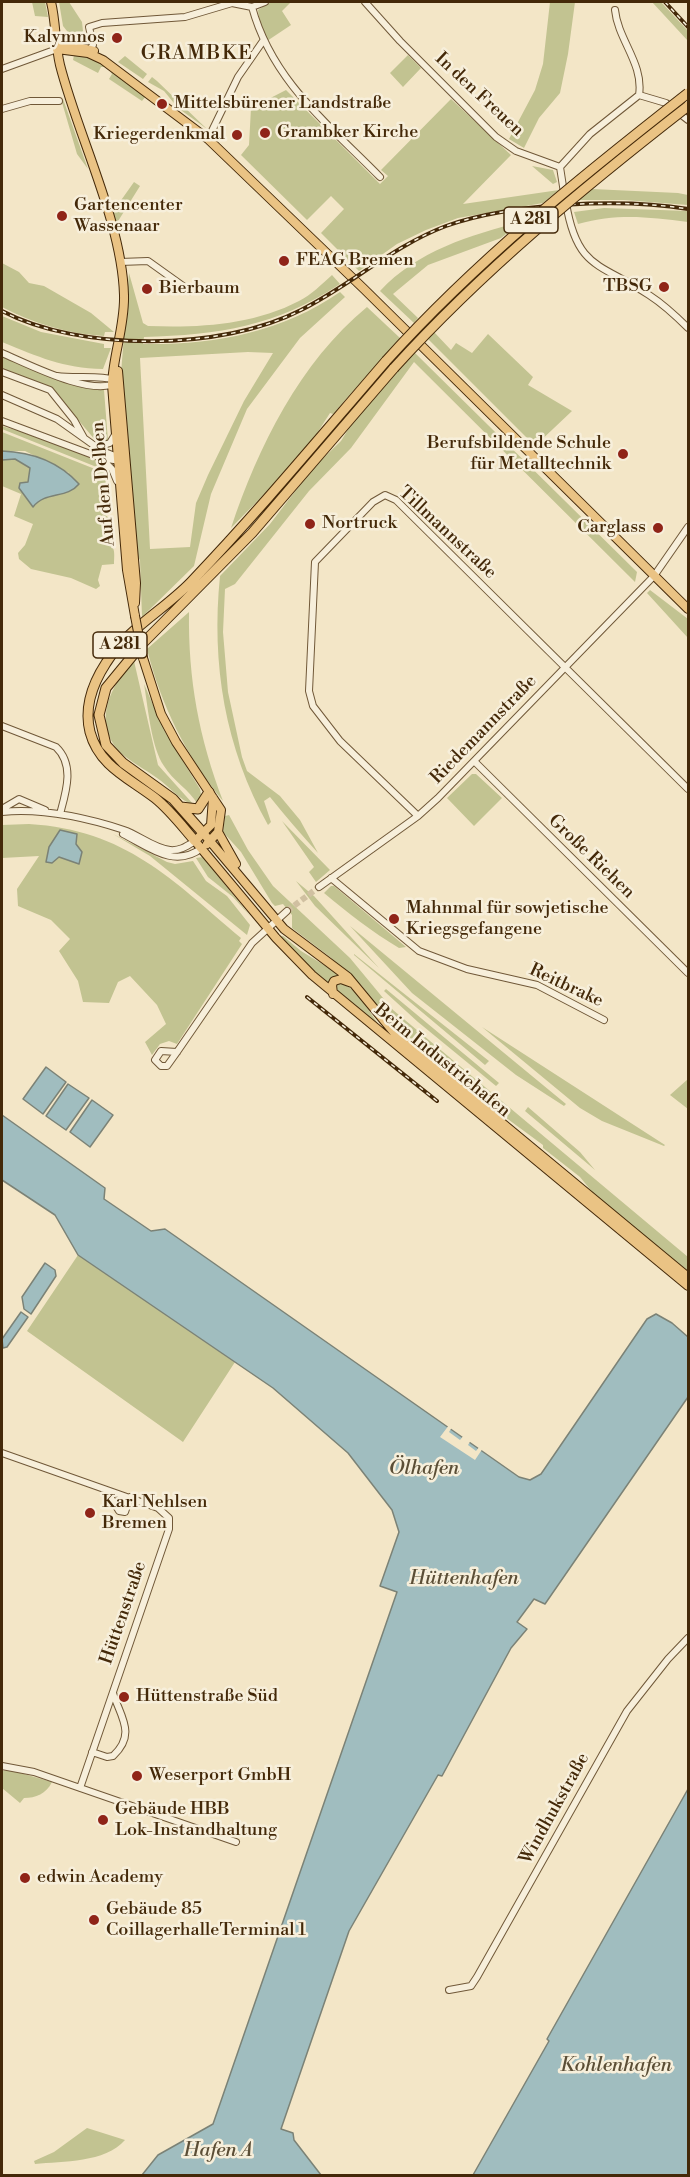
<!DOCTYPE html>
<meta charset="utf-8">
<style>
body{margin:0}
#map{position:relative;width:690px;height:2177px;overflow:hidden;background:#f3e6c7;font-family:"Libre Bodoni",serif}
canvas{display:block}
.frame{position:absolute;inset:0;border:3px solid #442909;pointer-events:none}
</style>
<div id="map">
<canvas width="690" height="2177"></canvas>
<div class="frame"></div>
</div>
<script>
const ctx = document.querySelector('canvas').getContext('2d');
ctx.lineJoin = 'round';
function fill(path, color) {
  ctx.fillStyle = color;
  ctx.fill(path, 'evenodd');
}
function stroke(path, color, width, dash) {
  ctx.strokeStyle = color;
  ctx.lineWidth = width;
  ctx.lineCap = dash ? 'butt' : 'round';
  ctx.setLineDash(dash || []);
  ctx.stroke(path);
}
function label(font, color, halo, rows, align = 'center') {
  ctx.font = font + ' "Libre Bodoni",serif';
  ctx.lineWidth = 5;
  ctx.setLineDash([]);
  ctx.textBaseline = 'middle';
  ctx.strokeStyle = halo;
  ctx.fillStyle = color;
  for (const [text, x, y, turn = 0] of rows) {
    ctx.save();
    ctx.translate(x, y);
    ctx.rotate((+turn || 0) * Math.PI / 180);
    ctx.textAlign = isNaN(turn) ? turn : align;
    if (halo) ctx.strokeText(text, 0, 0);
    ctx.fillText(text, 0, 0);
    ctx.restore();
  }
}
fill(new Path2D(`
 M32,2H45L48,17L35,16Z
 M59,2H69L82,22L83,31L79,37L71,36L63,26Z
 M270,2H291L282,11L291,25L267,41L260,28L258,10Z
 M550,2H575L568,54L560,93L539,118L524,148L509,139L535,90L543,64Z
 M652,2H661L688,31V41Z
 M74,55L85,56L106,67H101L98,73L73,60Z
 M408,55L421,68L403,87L390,73Z
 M125,56L147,74L143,79L118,62Z
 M110,71L146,96L142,101L109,79L112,74Z
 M152,77L157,81L207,129L178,108L164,91L148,82Z
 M286,90L380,184L388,176L381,170L451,99L511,155L463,204L559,190L543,203L458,218L426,230L397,244L359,271L321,233L344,209L331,196L307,220L241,155L249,145L251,108Z
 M61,99H63L88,169L77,154Z
 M532,166L553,170L557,182L553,184Z
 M134,182L140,186L115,226L112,213Z
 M592,189L678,193L688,195V205L624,200H578Z
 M604,208L688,211V222C648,217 618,213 578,224L574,212Z
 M521,222L501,238L428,265L393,294L418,318L414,323L380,291C417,251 470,235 521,222Z
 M2,263L19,272L29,283L44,286L91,313L114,332H105L104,336C69,334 32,323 2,307Z
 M129,273L143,323L148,326C199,328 253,325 299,301C311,295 322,284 332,275L340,284C277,326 219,335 144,337L143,344C213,345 281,333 340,292L345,297L300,338L247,409L211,494L194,566L142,617L140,560L138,557L121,373ZM248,352L273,353L244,401L208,475L196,503L190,547L150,549L140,358Z
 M367,307L400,338L333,414L330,413L314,438L282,476L231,528C258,447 300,362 367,307Z
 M2,316L41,332L104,344V348H111L103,369C62,368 39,357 2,342Z
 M434,332L451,350L456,343L472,353L488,334L533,377L528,385L572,411L535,446L427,338Z
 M414,352L637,572L635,582L414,362L351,448L309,491L235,584L225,589L223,632L228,692L242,757L247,771L280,796L300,820L318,853C301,834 285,816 270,797L264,801L271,822L268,825C225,748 211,664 220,576L270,524L313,468L341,441L352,423Z
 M2,357L72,384L104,390L108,441L102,444L96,441L52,389L2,369Z
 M2,426C33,436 87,447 111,470L109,472L2,429Z
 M2,432L105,473L108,506L105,515L112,520V524C105,535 108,538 113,548C115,552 114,559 114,564L102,565L98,580L100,586L96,589L71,578L31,569L19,559L18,553L25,545L33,524L14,516L21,494L2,486V460L15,459L30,468L31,474L23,494L33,507L42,498L56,494L69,473L25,451H2Z
 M650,590L688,619V638L647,593Z
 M189,612C188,679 199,738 223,801C186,756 161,705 147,649Z
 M134,661L158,765L194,805C180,801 169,786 157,778C145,769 130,762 119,751C92,722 111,684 134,661Z
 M144,684L164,730L200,789L202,800L198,805C189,789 173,781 164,766C151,747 148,707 144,684Z
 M472,774H476L502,798L474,826L447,798Z
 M229,815L248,850L273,886L350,958L393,1010L688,1257V1272L593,1193L580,1177L543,1148V1145L471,1092L394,1029L362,986L330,957L292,928V915L283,904L275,906L272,903L241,852L223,832L225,816Z
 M282,821L330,870L316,882L309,872L314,867Z
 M29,824C126,830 171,879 241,938L239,941L242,944L177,1044L169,1041L160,1044L152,1055L145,1042L166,1024L157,1005L130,976L118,982L109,1003L83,1002L78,981L59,951L70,939L51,920L18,906L17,889L39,856L2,858V825Z
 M113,834L167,862L175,864L193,861L206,881L227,896L250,925L247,935L150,856Z
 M203,857L251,917L233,897L208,877L196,858Z
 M296,881L314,896L379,968L315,906Z
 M331,886H334L406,947L399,948C372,932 348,913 324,893Z
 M350,926L566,1104L564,1106L516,1075L412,993Z
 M283,936L301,951L342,976L332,978L327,984L280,937Z
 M354,955V954L489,1061L485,1065Z
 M337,984C356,982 370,1015 381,1027L337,992Z
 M386,989L499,1083L496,1086L418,1022L384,991Z
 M482,1027L665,1145L664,1146L602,1121L580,1108Z
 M688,1079V1109L670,1095Z
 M528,1107L580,1152L595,1170L525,1111Z
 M78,1255L235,1362L183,1442L27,1331Z
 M10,1770L52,1782C46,1794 36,1798 24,1798L20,1803L2,1788V1771Z
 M87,2128L125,2140C105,2163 63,2161 35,2164L34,2161L54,2152Z`), '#c2c391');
const water = new Path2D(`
 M2,451C31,452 59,462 79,484C67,499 45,491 33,507L19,488L20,483L28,482L30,468L15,459L2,460Z
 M60,830L77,834L76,844L82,852L79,864L59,857L52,863L46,862L49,847Z
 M46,1067L66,1082L43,1114L23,1099Z
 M68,1084L89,1098L66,1130L46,1116Z
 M92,1100L113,1115L90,1147L70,1132Z
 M2,1115L105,1188L104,1199L151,1231L165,1229L519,1477L530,1480L541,1474L647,1319L656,1314L672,1323L688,1337V1397L545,1604L534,1599L517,1622L527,1629L511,1648L442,1776L438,1775L349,1931L281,2129L293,2133L294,2140L321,2175H142L158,2155L213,2124L397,1592L380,1586L399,1532L392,1510L348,1453L273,1388L78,1255L55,1215L2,1180Z
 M45,1263L55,1270L56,1276L31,1314L24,1309L22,1297Z
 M21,1312L28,1317L7,1347L3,1348L2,1339Z
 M688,1789V2175H473L549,2041L547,2039Z`);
fill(water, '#a0bdbf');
stroke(water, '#7b8276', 1.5);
fill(new Path2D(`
 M449,1425L452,1427L449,1432L460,1440L464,1435L471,1440L468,1445L476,1451L480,1446L483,1448L475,1460L440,1437Z`), '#f3e6c7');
stroke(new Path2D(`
 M287,911L319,887`), '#d0c0a1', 6, [6, 3]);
const minor = new Path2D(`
 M365,2L400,41L496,137L516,151L560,167
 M252,7C272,81 329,125 380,177
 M615,10C618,40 644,64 639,95
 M89,51L93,45L89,27L102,23L185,17L232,3L252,7L265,2
 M2,69L57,49
 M2,109L30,101H59
 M208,139L238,77L263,41
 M560,167L564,193
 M560,167L590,134L639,95L666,103L688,120
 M566,203C577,270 601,263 649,295C663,304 676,316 688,328
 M120,262L148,261L190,291
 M2,353C28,364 93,398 118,382C107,374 74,379 57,376
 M2,372L50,390L74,420L84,438
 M2,395L57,419L102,451L120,458
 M2,421L101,458L120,461
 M97,447L110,443L116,433
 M103,460L112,469L117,481
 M2,726L56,747C75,765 66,792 60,814
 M474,761L688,973
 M2,809L19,799L45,810
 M2,812C43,808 84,817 124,830C139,835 153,848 170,850C180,851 187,846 195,841
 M418,816L340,741L313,706L309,691L315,562L373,502L385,495L396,500L688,789
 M123,834C149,847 174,869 202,848
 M331,878L419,951L467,969L537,985L604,1020
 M319,887L418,816L438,798L654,576L688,527
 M177,1052L161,1051L155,1060L161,1066H167L177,1052L252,943L287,911
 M2,1453L158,1508L169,1518V1529L80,1788
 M106,1490L119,1511L125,1512L130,1497
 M92,1752L107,1757L113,1756C137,1734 120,1716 113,1693
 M2,1766L34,1772L236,1842
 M449,1990L471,1986L477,1977L627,1711L668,1659L688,1638`);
const major = new Path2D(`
 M51,2C56,22 55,44 60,65C78,136 122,222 124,295C125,326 113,355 112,385L127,570L135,616
 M57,49L88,53L103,60L208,139L364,289L688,609
 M57,49L70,45L94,51
 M118,371L136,583L135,603
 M143,658L161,714L176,742L221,810L218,832L207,844
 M213,798L211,825L195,841L276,938L312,975L688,1286
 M218,832L236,864
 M204,834L284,929L348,977L396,1035L688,1277
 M333,994L332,985L334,981L341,979L352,983`);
const highway = new Path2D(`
 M181,807L198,809L209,792
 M204,834L173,799L123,763L106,745L99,715L106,688L143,643L252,533L394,368
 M195,841C182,826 170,810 155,798C129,778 99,766 90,732C84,708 93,683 106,663C127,629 164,610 191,582C259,511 322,435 386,361`);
stroke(minor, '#705838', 8);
stroke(major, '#442909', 10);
stroke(highway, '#442909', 11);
stroke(minor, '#f7efdb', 6);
stroke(major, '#eac384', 8);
stroke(highway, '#eac384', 9);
const rail = new Path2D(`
 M665,2L688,27
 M2,311C80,352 222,351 301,310C351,285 393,246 446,226C510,203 621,198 688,209
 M307,997L437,1101`);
stroke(rail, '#442909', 4);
stroke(rail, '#f7efdb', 1.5, [4.5]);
const majorBridge = new Path2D(`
 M135,616L143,658`);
const highwayBridge = new Path2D(`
 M386,361C477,260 582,176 688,93
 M394,368C483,270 584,187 688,106`);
stroke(majorBridge, '#442909', 10, []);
stroke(highwayBridge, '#442909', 11, []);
stroke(majorBridge, '#eac384', 8);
stroke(highwayBridge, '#eac384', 9);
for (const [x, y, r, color] of [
 [117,38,6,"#8f2418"],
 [162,104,6,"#8f2418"],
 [265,133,6,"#8f2418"],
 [237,135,6,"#8f2418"],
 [62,216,6,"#8f2418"],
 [284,261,6,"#8f2418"],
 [664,287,6,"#8f2418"],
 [147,289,6,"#8f2418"],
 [623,454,6,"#8f2418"],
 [310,524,6,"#8f2418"],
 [658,528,6,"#8f2418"],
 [394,919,6,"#8f2418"],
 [90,1513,6,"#8f2418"],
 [124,1697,6,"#8f2418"],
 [137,1776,6,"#8f2418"],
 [103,1820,6,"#8f2418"],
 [25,1878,6,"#8f2418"],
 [94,1920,6,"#8f2418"]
]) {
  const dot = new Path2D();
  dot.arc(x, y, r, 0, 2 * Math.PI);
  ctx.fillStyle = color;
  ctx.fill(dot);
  stroke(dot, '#f7efdb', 2);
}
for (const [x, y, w] of [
 [531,220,54],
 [120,645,54]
]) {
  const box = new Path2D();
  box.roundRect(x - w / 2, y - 13, w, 26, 4.5);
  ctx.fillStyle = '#f7efdb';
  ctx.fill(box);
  stroke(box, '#442909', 1.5);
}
label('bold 16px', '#442909', null, [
 ["A 281",531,220],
 ["A 281",120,645]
]);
label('18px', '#442909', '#f7efdb', [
 ["Kalymnos",105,38,"right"],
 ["Mittelsbürener Landstraße",174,104],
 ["Grambker Kirche",277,133],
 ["Kriegerdenkmal",225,135,"right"],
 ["Gartencenter",74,206],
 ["Wassenaar",74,227],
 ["FEAG Bremen",296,261],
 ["TBSG",652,287,"right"],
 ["Bierbaum",159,289],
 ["Berufsbildende Schule",611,444,"right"],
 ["für Metalltechnik",611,465,"right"],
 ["Nortruck",322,524],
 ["Carglass",646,528,"right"],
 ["Mahnmal für sowjetische",406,909],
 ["Kriegsgefangene",406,930],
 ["Karl Nehlsen",102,1503],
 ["Bremen",102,1524],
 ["Hüttenstraße Süd",136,1697],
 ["Weserport GmbH",149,1776],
 ["Gebäude HBB",115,1810],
 ["Lok-Instandhaltung",115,1831],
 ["edwin Academy",37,1878],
 ["Gebäude 85",106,1910],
 ["CoillagerhalleTerminal 1",106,1931]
], 'left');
label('18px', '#442909', '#f7efdb', [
 ["In den Freuen",479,95,43],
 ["Auf den Delben",104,484,-95],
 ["Tillmannstraße",447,533,43],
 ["Riedemannstraße",484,730,-46],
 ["Große Riehen",591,857,44],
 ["Reitbrake",566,986,25],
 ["Beim Industriehafen",442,1061,39],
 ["Hüttenstraße",124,1613,-71],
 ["Windhukstraße",555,1809,-61]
]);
ctx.letterSpacing = '1.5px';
label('20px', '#442909', '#f7efdb', [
 ["GRAMBKE",197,54]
]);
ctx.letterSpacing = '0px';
label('italic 20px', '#5b4e36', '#f7efdb', [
 ["Ölhafen",424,1469],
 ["Hüttenhafen",464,1579],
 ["Kohlenhafen",616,2066],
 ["Hafen A",218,2151]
]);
</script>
